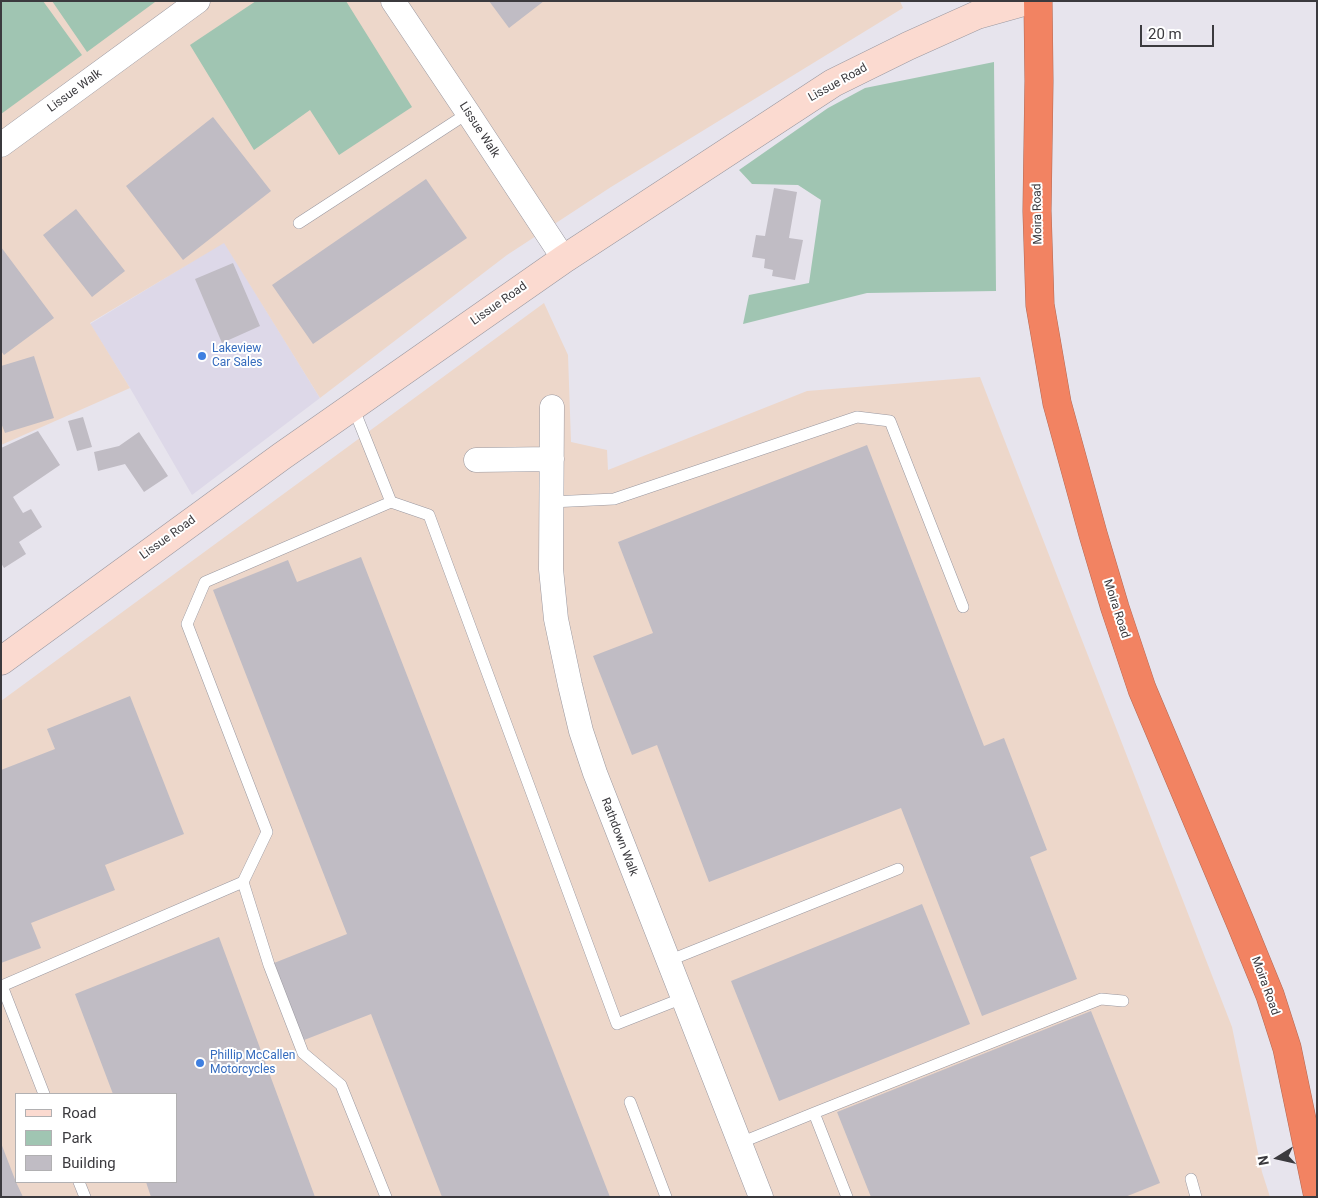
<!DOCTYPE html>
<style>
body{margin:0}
#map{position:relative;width:1318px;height:1198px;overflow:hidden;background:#e7e4ed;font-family:Roboto,sans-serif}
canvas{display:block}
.frame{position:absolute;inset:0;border:2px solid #3b3a3e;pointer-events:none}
.legend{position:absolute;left:15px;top:1093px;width:162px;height:90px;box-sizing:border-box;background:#fff;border:1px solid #b1b0b2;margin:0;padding:6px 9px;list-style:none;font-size:15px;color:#3b3a3e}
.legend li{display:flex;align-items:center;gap:10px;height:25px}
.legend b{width:25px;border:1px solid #b1b0b2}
.north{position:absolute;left:1253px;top:1133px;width:50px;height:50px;-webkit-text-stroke:4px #fff;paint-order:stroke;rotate:260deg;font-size:14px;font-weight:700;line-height:20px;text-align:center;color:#3b3a3e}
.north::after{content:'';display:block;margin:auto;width:18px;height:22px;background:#3b3a3e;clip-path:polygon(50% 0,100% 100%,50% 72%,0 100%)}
.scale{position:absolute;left:1140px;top:25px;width:74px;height:22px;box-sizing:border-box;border:2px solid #3b3a3e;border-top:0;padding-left:6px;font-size:15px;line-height:18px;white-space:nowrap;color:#3b3a3e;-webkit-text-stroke:4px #fff;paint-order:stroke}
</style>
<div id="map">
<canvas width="1318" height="1198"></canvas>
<div class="frame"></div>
<ul class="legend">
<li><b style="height:6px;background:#fbdad0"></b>Road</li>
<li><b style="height:14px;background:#a0c5b2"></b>Park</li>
<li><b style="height:14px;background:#c0bcc4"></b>Building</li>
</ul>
<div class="north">N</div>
<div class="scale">20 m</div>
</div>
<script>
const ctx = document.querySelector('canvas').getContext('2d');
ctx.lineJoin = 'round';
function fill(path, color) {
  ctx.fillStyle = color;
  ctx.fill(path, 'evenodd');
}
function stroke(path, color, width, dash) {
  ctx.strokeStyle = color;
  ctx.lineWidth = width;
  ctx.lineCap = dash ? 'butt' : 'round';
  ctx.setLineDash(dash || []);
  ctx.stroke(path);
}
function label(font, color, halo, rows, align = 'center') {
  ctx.font = font + ' Roboto,sans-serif';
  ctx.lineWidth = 4;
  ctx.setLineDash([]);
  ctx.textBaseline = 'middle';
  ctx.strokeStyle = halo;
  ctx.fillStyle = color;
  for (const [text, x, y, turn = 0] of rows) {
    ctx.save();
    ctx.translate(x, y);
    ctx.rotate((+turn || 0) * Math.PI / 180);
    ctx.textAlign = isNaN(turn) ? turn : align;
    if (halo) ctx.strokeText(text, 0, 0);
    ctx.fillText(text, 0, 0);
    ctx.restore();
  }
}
fill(new Path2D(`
 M224,242L320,398L192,495L130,388L90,324Z`), '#ddd8e8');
fill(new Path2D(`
 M1,1H900L903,8L611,187L507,255L320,398L224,243L90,323L130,388L1,445Z
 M544,303L568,355L571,442L607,450L608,470L807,391L980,377L1232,1027L1262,1172L1270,1197H1V701ZM16,1094H176V1182H16Z`), '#edd7ca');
fill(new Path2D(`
 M1,1H43L82,55L1,114Z
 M52,1H154L155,2L87,52Z
 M256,1H346L412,107L339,155L310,110L254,150L190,45Z
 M994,62L996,291L867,293L743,324L749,295L809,283L821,200L798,185L752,184L739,170L828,108L865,88Z`), '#a0c5b2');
fill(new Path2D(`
 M489,1H544L509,28Z
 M213,117L271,191L183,260L126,186Z
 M426,179L467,238L313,344L272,285Z
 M774,188L797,192L789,238L803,240L795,280L772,276L773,270L764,268L765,259L752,257L756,235L765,236Z
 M76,209L125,271L92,297L43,235Z
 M1,247L54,318L4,355L1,351Z
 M233,263L260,326L222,343L195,279Z
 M34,356L54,418L5,433L1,423V366Z
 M83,417L92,447L77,451L68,421Z
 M38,431L60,465L13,497L23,513L31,509L42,527L19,542L26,554L4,568L1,563V448Z
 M139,432L168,476L144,492L125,464L98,471L94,452L119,446Z
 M867,445L984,746L1004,738L1047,850L1030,857L1077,979L982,1016L901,808L709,882L657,745L632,755L593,656L653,633L618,542Z
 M361,557L610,1197H442L371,1014L299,1042L269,965L347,934L213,590L288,560L297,582Z
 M130,696L184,834L105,865L115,890L31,923L41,948L1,963V770L55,749L47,729Z
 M922,904L970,1024L779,1101L731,981Z
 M219,937L315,1197H151L146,1182H176V1094H113L75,994Z
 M1091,1011L1160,1183L1125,1197H871L837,1112Z
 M1,1143L16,1182L23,1197H1Z`), '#c0bcc4');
const lane = new Path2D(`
 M299,223L468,113
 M353,407L391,502L429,515L617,1024L683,998
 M551,502L614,499L857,417L890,421L963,607
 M243,882L267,832L187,624L205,582L391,502
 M668,961L898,869
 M44,1094L2,986L243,882L269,965L303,1053L341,1085L386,1197
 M630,1102L666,1197
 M814,1113L847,1197
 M740,1143L814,1113L1101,999L1123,1001
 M1191,1179L1196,1197
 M79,1182L85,1197`);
const street = new Path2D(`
 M393,1L468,113L564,259
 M1,145L198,1
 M552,407L551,569L556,619L570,685L581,731L595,773L761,1197
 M476,460L552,459`);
const secondary = new Path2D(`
 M1,661L282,456L564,259L833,83L908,46L977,15L1027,1`);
const highway = new Path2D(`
 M1038,1L1039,81L1037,211L1040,305L1057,403L1093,534L1115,608L1142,689L1241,924L1270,995L1287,1048L1317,1192`);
stroke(lane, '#9a98a0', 12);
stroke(street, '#9a98a0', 25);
stroke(secondary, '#9a98a0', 29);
stroke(highway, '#b26955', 29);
stroke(lane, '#fff', 11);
stroke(street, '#fff', 24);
stroke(secondary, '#fbdad0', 28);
stroke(highway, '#f28362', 28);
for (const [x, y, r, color] of [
 [202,356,5,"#3f7fe0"],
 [200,1063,5,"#3f7fe0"]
]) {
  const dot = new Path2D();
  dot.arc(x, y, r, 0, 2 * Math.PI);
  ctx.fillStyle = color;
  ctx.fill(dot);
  stroke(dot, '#fff', 2);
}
label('12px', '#3b3a3e', '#fff', [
 ["Lissue Road",838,83,-29],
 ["Lissue Walk",75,91,-36],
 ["Lissue Walk",479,130,57],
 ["Moira Road",1038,214,-91],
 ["Lissue Road",499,304,-35],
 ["Lissue Road",168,538,-36],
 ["Moira Road",1116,609,72],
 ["Rathdown Walk",619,837,69],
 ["Moira Road",1265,986,70]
]);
label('12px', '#366cbe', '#fff', [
 ["Lakeview",212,349],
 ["Car Sales",212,363],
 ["Phillip McCallen",210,1056],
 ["Motorcycles",210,1070]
], 'left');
</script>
